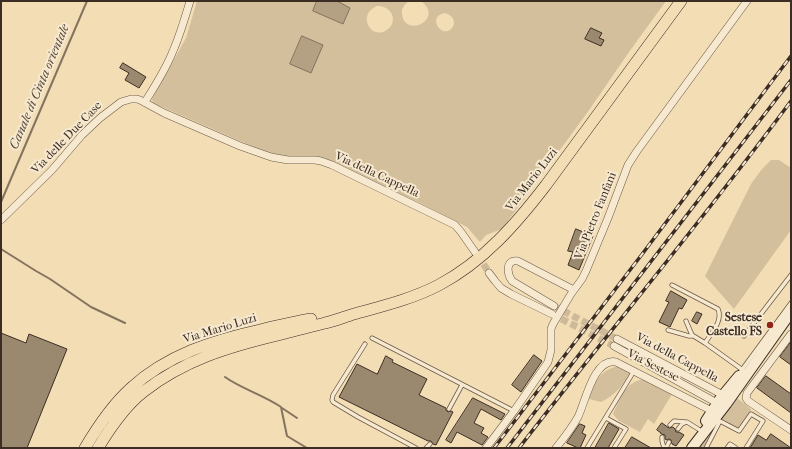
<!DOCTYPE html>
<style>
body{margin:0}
#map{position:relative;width:792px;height:449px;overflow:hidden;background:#f2ddb5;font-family:"IM FELL French Canon",serif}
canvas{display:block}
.frame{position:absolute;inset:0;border:2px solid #3c2d24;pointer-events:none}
</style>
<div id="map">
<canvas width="792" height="449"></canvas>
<div class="frame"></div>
</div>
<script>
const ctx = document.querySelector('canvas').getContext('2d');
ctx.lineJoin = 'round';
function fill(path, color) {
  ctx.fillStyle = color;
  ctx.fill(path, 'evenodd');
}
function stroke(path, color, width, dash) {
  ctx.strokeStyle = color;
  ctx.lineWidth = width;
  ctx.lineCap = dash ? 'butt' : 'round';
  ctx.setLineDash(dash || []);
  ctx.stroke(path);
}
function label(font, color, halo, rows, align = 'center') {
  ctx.font = font + ' "IM FELL French Canon",serif';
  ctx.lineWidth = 4;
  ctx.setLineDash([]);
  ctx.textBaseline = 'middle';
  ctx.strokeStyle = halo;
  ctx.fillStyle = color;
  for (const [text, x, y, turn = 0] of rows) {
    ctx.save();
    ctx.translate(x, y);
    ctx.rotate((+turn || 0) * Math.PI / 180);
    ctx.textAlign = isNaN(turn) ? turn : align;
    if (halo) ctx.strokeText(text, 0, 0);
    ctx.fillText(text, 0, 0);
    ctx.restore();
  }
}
fill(new Path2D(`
 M197,1H409C405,4 401,8 402,14C405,39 445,19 421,1H666L629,52L587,113L502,229L486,235L480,242L467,227L418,202L320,158L311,156L294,158L270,154L153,103L152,99L186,38ZM377,6C387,6 396,13 392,24C391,27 388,29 385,31C370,39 357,14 377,6ZM445,13C452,15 457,21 452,28C442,40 426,16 445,13Z
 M771,160H779L791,168V230L734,309L705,276L751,184L762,169Z
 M619,366L630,372C624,385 614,396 601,402L589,399C595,381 600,370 619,366Z
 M640,380H646L672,394L654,424L648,419L640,432L619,421L613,414C617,404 624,388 633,383C635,381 638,381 640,380Z
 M737,398L751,409V414L739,431L720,422L706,448H697L719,417Z`), '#d3bf9c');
const water = new Path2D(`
 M317,1H337L350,8L343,24L313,11Z
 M302,36L323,45L311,73L290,64Z`);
fill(water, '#b4a184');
stroke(water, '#84735e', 1);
stroke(new Path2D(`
 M1,202L87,1
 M1,249L36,271L50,279L91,307L125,323
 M225,377C242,389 263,395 281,407L287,436L307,448
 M282,408L297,418`), '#84735e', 2);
const building = new Path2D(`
 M591,28L602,33L599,38L604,40L601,46L585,39Z
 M123,63L146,77L139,88L125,80L129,73L120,68Z
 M576,229L593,236L579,270L568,265L573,252L568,251Z
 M671,291L687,300L682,309L679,308L670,327L659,322L669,302L666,301Z
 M697,312L702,314L697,324L692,321Z
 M1,333L26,343L29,334L67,349L27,448H1Z
 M791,342V365L780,357Z
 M534,355L542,361L521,392L512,385Z
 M386,356L393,360L392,362L427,379L419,395L446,408V410L448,412L451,411L453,412L436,445L433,444L431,441H428L339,397L357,364L377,374Z
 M766,376L791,394V413L757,388Z
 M473,398L505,414L501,420L481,409L474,423L484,428L481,433L488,437L482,445L457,432L451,443L446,440Z
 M609,423L619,429L608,448H595Z
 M662,423L669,428L673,427L675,429L676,432H679L684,435L676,446L672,444L671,440L669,439L667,440L665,439V435L661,434V433L657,430Z
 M580,424L585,426L582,433L586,435L580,448H578L567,443Z
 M771,434L791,448H750L758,435L766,440Z
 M632,437L651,448H625Z`);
fill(building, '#9b896f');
stroke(building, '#3c2d24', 1);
stroke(new Path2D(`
 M478,255L489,273
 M554,306L617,339
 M552,314L614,346`), '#ceba98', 7, [7, 3.5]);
const lane = new Path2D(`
 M672,285L718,309C723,321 712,332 705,343L747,373
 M686,321L692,335L705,343
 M668,330L689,336H693
 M744,336L791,275
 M372,338L514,411
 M365,344L333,395L332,400L333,402L358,417L416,448
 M741,371L791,303
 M449,409L462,385
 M606,418L626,429L614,448
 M670,425L674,421L686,422
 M678,429L682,424L687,422L703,432
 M662,437V441L664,448
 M426,448L430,444
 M587,448L634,371
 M666,448L669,442
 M706,448L720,421L739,431L751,414L763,421L746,448
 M727,448L730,444L736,448`);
const street = new Path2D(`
 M145,102C155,86 166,69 173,51C180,35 185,18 190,1
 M1,220L52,170L82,135L100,118L121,102L131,99H137L140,100L164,113L240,146L271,157L288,160H315L321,161L332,165L455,225L461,232L475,252
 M489,273L495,281L501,288L511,294L552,314
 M554,306L512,281C507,274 505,259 518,261L574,290
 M791,334L747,393L746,398L748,401L791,430
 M617,339L723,395L721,399
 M614,346L717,403L720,401
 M486,448L514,411L548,362L551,350V329L553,324L571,294L582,279L586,271L608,218L628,165L637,151L747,1
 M556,448C564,438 572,428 578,417C585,403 594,357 616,362L712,411`);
const secondary = new Path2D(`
 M706,421L720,399L739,376
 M692,448L726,404L791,312`);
const primary = new Path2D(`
 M85,448C98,426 112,405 131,388C167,355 214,340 260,330C277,326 294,322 311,319
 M98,448C110,428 124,407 143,392C184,360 228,347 278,335C293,331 309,327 325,323C335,321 344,317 354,314C383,306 412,299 439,285C484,261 516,224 546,185L681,1`);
stroke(lane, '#6a5948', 5);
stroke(street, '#6a5948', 8);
stroke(secondary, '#3c2d24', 12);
stroke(primary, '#3c2d24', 12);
stroke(lane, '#f7e9cf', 3.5);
stroke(street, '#f7e9cf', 7);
stroke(secondary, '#f7e9cf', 10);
stroke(primary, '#f2ddb5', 11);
const rail = new Path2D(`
 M494,448L643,253L791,56
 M507,448L791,80
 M519,448C609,331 704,219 791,101`);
stroke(rail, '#3c2d24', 3.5);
stroke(rail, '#f7e9cf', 2, [6]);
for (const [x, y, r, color] of [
 [770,325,4,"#8f2418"]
]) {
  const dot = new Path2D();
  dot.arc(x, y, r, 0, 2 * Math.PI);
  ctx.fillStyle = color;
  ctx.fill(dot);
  stroke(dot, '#f7e9cf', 1.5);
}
label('12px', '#3c2d24', '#f7e9cf', [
 ["Via delle Due Case",67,138,-46],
 ["Via della Cappella",377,175,25],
 ["Via Mario Luzi",532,180,-52],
 ["Via Pietro Fanfani",596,216,-68],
 ["Via Mario Luzi",220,329,-17],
 ["Via della Cappella",677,358,28],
 ["Via Sestese",653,366,27]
]);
label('bold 12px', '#3c2d24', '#f7e9cf', [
 ["Sestese",762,318],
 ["Castello FS",762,332]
], 'right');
label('italic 13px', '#5a4a3c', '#f7e9cf', [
 ["Canale di Cinta orientale",40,87,-67]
]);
</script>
